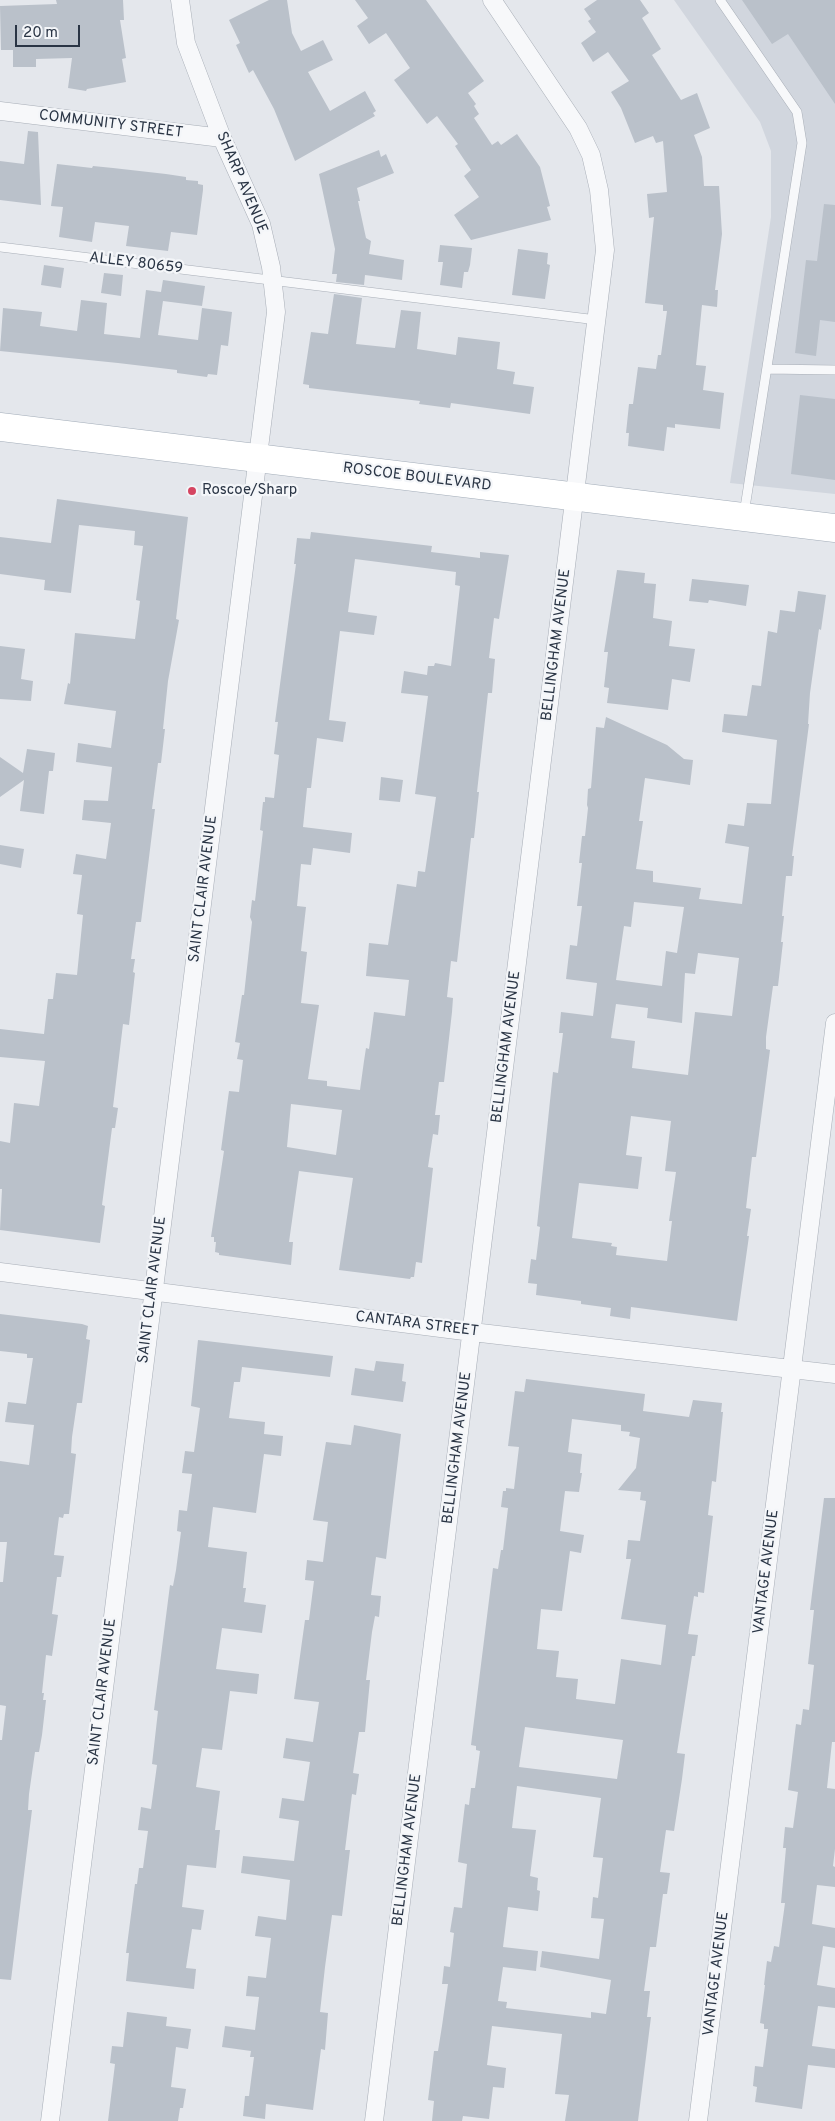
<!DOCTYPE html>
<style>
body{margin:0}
#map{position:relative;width:835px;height:2121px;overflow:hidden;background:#e4e7ec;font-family:Overpass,sans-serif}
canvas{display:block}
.scale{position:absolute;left:15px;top:25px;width:65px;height:22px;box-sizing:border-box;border:2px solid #2a3545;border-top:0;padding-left:6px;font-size:15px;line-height:18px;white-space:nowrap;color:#2a3545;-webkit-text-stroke:4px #f4f6f9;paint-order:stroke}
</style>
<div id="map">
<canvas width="835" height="2121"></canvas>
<div class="scale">20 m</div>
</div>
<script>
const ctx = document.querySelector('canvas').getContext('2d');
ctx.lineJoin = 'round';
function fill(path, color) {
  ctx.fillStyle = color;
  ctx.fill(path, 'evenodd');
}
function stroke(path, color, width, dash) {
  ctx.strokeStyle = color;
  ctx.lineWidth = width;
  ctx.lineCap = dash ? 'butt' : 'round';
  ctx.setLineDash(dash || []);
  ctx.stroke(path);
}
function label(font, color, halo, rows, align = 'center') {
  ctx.font = font + ' Overpass,sans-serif';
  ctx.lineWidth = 4.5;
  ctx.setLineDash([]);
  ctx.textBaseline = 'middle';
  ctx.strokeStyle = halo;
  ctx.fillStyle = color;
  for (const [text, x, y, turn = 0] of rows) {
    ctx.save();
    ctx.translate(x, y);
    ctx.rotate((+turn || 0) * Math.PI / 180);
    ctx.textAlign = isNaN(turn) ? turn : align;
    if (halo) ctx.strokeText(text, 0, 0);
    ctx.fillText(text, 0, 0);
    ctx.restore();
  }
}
fill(new Path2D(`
 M674,0H835V494L730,483L771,217V151L760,122Z`), '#d1d6de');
fill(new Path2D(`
 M56,0H123L124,20H120L126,58L122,59L126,82L87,89L86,91L68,88L72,58L36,59V67H13V50H1L0,6L57,4Z
 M269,0H287L292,33L301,51L323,40L333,60L308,72L330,111L365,91L376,111L373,113L375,116L295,161L274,109L253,70L249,73L236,45L240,43L229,20Z
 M355,0H426L484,81L468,93L476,104L474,106L479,114L474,118L492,145L498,141L501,145L517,134L540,167L550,206L547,207L551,220L471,240L454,215L479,197L464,176L471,170L455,146L458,144L437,116L427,124L394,80L410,68L386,33L369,44L357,26L368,18Z
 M597,0H640L649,13L642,18L661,49L652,55L681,100L697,93L710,128L694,135L702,157L704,186H719L722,234L715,290H718L717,307L702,305L696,365L706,366L703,390L724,393L720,429L675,424V428L667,427L664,451L628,446L629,433H626L629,404H633L638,367L656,369L658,355H661L667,311H663V305L645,303L654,217L649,218L647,194L667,192L663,141L656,143L653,136L635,143L621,108L611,92L629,81L608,52L593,62L581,43L596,32L588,21L591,19L584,9Z
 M742,0H835V104L788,34L772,44Z
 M28,131L38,132L41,205L0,200V161L24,164Z
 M379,150L381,157L386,154L394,173L357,188L360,201H358L366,238L371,241L369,254L404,260L402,280L365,275L364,285L336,282L337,274H332L335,249L319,174Z
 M57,164L92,168L93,166L113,168L166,174L186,177V180L198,181V184L203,185V190L197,235L171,232L168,251L126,246L129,226L95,222L92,242L59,237L63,207L51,206Z
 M824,204L835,205V322L820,320L816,356L795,353L806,260L817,261Z
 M440,245L472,248L470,265L468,272H464L462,288L440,285L443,262H438Z
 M518,249L548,253L547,264L550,265L545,299L512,295Z
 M44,265L64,268L61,288L41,285Z
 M104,273L123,275L121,296L101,293Z
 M163,280L205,286L202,306L163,301L158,335L198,340L202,308L232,312L228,346L221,345L217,375L208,374L207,377L177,373V370L118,363L0,351L3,308L42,312L40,326L77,331L81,300L107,303L104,334L140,338L146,290L161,292Z
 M334,294L362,298L356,344L395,348L401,310L421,312L417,349L456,355L458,337L500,342L497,369L515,372L513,384L534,387L530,414L451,403L450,408L419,404L420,401L309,388V385L303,384L311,332L328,334Z
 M800,395L835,399V480L791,474Z
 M57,499L188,517L176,619L179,620L168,681L163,729H165L161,763H158L152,809H155L141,922H136L131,959H135L133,972L135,973L129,1025L123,1024L113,1107L118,1108L115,1128H112L102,1205L105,1206L100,1243L0,1230L2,1189H0V1141L10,1143L14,1103L39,1106L45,1061L0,1057V1029L44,1034L48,999H53L56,973L77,975L83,915L77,914L82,875L73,874L76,854L106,859L111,823L82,820L84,800L108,801L112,767L76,762L78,743L111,748L116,711L64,704L68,683L70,684L75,633L135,639L140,601L136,600L143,546L134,545L135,531L79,525L71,593L44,590L45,580L0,574V537L51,543Z
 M311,532L432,546L431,552L480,558V552L509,555L499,619L494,618L489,658L495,659L492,693H488L477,792H479L474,838H471L457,962L451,961L447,997L453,998L452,1012L444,1082H439L435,1115H440L438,1135L433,1134L428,1167L433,1168L422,1263L416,1262L414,1277H411L410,1279L339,1270L353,1178L299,1171L289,1242H293L291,1265L219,1255V1253L215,1252L216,1242H214V1237H211L224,1151L221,1150L229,1091L239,1092L243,1060L237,1059L240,1043L235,1042L242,995H244L252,922L250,917L252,900L255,901L263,831L260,830L263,802H265V797L274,798L279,755L274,754L278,722H275L296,564H294L297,538L310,539ZM355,559L456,572L455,585L460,586L451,666L435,663L434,666H428L427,675L404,671L401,693L428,696L415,794L436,797L425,872L418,871L416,887L397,884L388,945L369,943L366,976L409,980L405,1016L374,1012L369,1049L366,1048L364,1061L360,1090L327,1086V1081L308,1079L319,1005L301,1003L307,952L301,951L306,907L297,906L301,864L311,865L313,848L350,853L352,833L303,827L307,788H311L317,738L343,742L346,722L329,720L340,631L374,635L377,616L348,612ZM291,1104L342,1110L336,1155L287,1147Z
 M617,570L645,573L644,583L656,584L653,618L672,621L669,646L695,649L690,682L672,679L668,710L607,703L609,688L604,687L608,652H604Z
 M692,579L749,585L746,606L709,600L708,603L689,601Z
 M798,591L826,595L821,630L819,629L810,693L808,724H809L792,856H794L792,876H786L782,916H784L781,942H783L778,986H773L766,1037V1049L770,1050L756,1157H752L746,1208L751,1209L747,1236H749L737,1321L631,1307L630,1319L610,1316L611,1308L581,1304V1301L536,1295L537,1284L528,1283L531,1259L536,1260L540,1227L537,1226L553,1072L558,1073L563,1033H559L561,1012L593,1016L597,983L566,979L570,945L577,946L582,906H577L582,863H579L582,836H585L588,808L587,805L588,789L591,788L596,727L604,728L606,717L667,745L684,759L693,760L690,785L645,778L639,821H643L636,869L653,871V882L701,888L699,899L742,904L749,847L725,843L728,824L744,826L747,803L771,804L777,740L722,732L724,714L747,716L752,685L761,686L768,631L777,633L780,610L795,612ZM634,902L684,907L677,953L666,951L662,986L616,980L624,926L631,927ZM698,953L739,958L732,1016L695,1012L688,1075L632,1068L635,1041L611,1038L616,1004L648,1008L647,1018L682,1023L685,973L695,974ZM631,1116L671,1121L665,1171L676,1172L669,1221H672L667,1261L616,1255L617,1247L611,1246L612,1243L572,1238L579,1183L638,1189L642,1157L626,1155Z
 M0,646L25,649L21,679L33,681L31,701L0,699Z
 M27,749L55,753L53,771H49L44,814L20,811L24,780L0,797V757L23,773Z
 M381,777L403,780L400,802L379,800Z
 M0,845L24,849L21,868L0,864Z
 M0,1314L82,1324L88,1326L86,1339L90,1340L82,1403H77L72,1437L71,1453L76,1454L69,1514H64L63,1518L59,1517L54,1555L64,1556L61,1577H57L52,1614L58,1615L52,1656L46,1655L42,1693H44L43,1700H46L42,1735L39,1752H35L29,1794L28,1810H32L11,1980L0,1979V1740H2L6,1706L0,1705V1582H3L7,1542H0V1461L29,1465L34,1425L5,1422L8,1402L26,1404L33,1358H27V1354L0,1351Z
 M198,1340L333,1356L330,1377L242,1367L240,1382H234L229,1418L265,1422L264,1434L283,1436L281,1456L264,1454L256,1513L213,1507L208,1547L247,1552L243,1588H246L244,1602L266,1605L262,1633L222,1628L216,1669L259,1674L257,1694L230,1691L222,1750L202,1748L196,1787L220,1791L215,1830H220L216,1868L187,1865L182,1907L204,1910L201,1930L192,1929L186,1968L196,1969L194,1989L126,1981L129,1953H126L135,1884H137L139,1868H143L148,1831L138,1830L141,1807L151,1809L157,1765L152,1764L158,1711L154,1710L170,1585L173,1586L176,1570L181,1532L177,1531L179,1510L187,1511L192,1474L182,1473L185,1451L194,1452L200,1408L191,1406Z
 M376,1361L404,1364L402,1381L406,1382L403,1402L351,1395L355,1368L374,1371Z
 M526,1379L645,1394L643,1411L689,1417L693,1400L722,1403L721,1412H723L716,1482L712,1481L708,1515L713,1516L704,1593L698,1592V1597L694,1596L688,1634L698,1635L695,1656H692L677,1753L685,1754L682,1779L674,1831L666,1830L660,1872L670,1873L667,1894H663L656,1947H650L644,1991H650L647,2017H651L638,2121H565L569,2095L555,2094L562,2034L492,2026L487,2065L506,2068L504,2088L493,2087L489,2119L463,2116L462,2121H432L434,2101L428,2100L434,2051H438L442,2026L448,1984H442L444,1966L450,1967L454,1933L450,1932L454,1907L462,1908L467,1864L458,1862L465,1804L469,1805L471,1788H475L480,1751L476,1750V1746L471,1745L493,1568L498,1569L501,1550H503L508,1508L501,1507L503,1491H506V1488L514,1489L519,1447L508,1446L515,1391L524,1392ZM572,1419L621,1425V1431L630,1432L629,1436L640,1438L636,1468L618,1490L641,1492L640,1500L646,1501L640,1541L628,1540L626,1559H631L621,1619L666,1625L661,1665L621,1659L615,1704L576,1699L578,1679L556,1677L559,1651L537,1649L541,1609L562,1611L570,1551L581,1553L584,1535L560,1531L565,1491L579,1492L582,1473H580L582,1454L568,1452ZM525,1727L623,1740L617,1779L519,1767ZM517,1786L601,1798L593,1857L603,1858L598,1898L593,1897L591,1918L604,1919L599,1959L542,1951L540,1967L611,1980L606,2014L591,2012V2018L506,2008L507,2002L498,2001L503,1967L536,1971L538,1951L503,1947L508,1907L538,1911L540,1891L537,1890L538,1878L530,1876L536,1830L512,1828Z
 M354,1425L401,1434L386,1559L376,1557L371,1595L381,1596L379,1617L375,1616L372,1632L366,1680H370L365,1732H359L353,1773L359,1774L356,1795L352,1794L345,1850H350L342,1916L332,1915L325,1967L320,2012L328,2013L325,2050L321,2049L313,2110L266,2104L265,2119L243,2116L245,2096H249L254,2057H250L251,2051L222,2047L225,2026L255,2030L259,1997L246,1996L248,1976L266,1978L271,1938L255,1936L258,1916L286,1920L290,1880L241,1873L243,1856L294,1861L299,1821L279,1818L282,1798L304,1801L310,1762L283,1758L286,1738L313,1742L319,1702L294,1699L305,1620H309L314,1581L305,1580L307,1560L323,1562L328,1522L313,1520L326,1442L351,1445Z
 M824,1498H835V1742H832L827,1788L835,1789V1849L833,1866L835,1867V1887L817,1885L812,1924L835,1928V1948L823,1946L817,1985L835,1988V2008L818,2006L812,2046L835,2049V2068L808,2065L802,2109L755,2102L757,2087L753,2086L755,2066L763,2067L768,2029H764V2024L760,2023L765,1985H764L767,1961L771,1962L774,1946L779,1947L785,1903H781L786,1848H783L785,1827L793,1828L798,1792L788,1790L796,1724L801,1725L803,1709L809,1710L814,1665L808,1664L814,1610H810Z
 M127,2012L167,2017L166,2026L191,2029L188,2049L176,2047L171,2087L186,2089L183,2108H180L178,2121H108L115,2064L110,2063L112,2046L123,2047Z`), '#bac1ca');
const service = new Path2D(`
 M720,0L797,112L802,143L744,514
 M0,247L597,320
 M767,369L835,370`);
const minor = new Path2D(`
 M0,111L222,138
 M0,1272L472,1332L835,1374
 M50,2121L276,312L271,267L261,224L222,138L186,43L180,0
 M374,2121L605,250L599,190L591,155L578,128L492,0
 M698,2121L835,1023`);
const primary = new Path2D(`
 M0,427L835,528`);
stroke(service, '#a8aeb7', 10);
stroke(minor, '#a8aeb7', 19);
stroke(primary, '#a2acb8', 29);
stroke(service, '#f7f8fa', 9);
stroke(minor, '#f7f8fa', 18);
stroke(primary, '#fff', 28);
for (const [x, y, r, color] of [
 [192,491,5,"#d54561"]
]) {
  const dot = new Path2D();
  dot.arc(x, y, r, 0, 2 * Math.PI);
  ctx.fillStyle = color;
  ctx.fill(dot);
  stroke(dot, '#f4f6f9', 2);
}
label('15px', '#2a3545', '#f4f6f9', [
 ["COMMUNITY STREET",111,125,7],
 ["SHARP AVENUE",241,183,67],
 ["ALLEY 80659",136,264,7],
 ["ROSCOE BOULEVARD",417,478,7],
 ["BELLINGHAM AVENUE",557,645,-83],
 ["SAINT CLAIR AVENUE",204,889,-83],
 ["BELLINGHAM AVENUE",507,1047,-83],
 ["SAINT CLAIR AVENUE",153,1290,-83],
 ["CANTARA STREET",417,1325,7],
 ["BELLINGHAM AVENUE",458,1448,-83],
 ["VANTAGE AVENUE",767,1572,-83],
 ["SAINT CLAIR AVENUE",103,1692,-83],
 ["BELLINGHAM AVENUE",408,1850,-83],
 ["VANTAGE AVENUE",717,1974,-83]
]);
label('15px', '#2a3545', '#f4f6f9', [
 ["Roscoe/Sharp",202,491]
], 'left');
</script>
